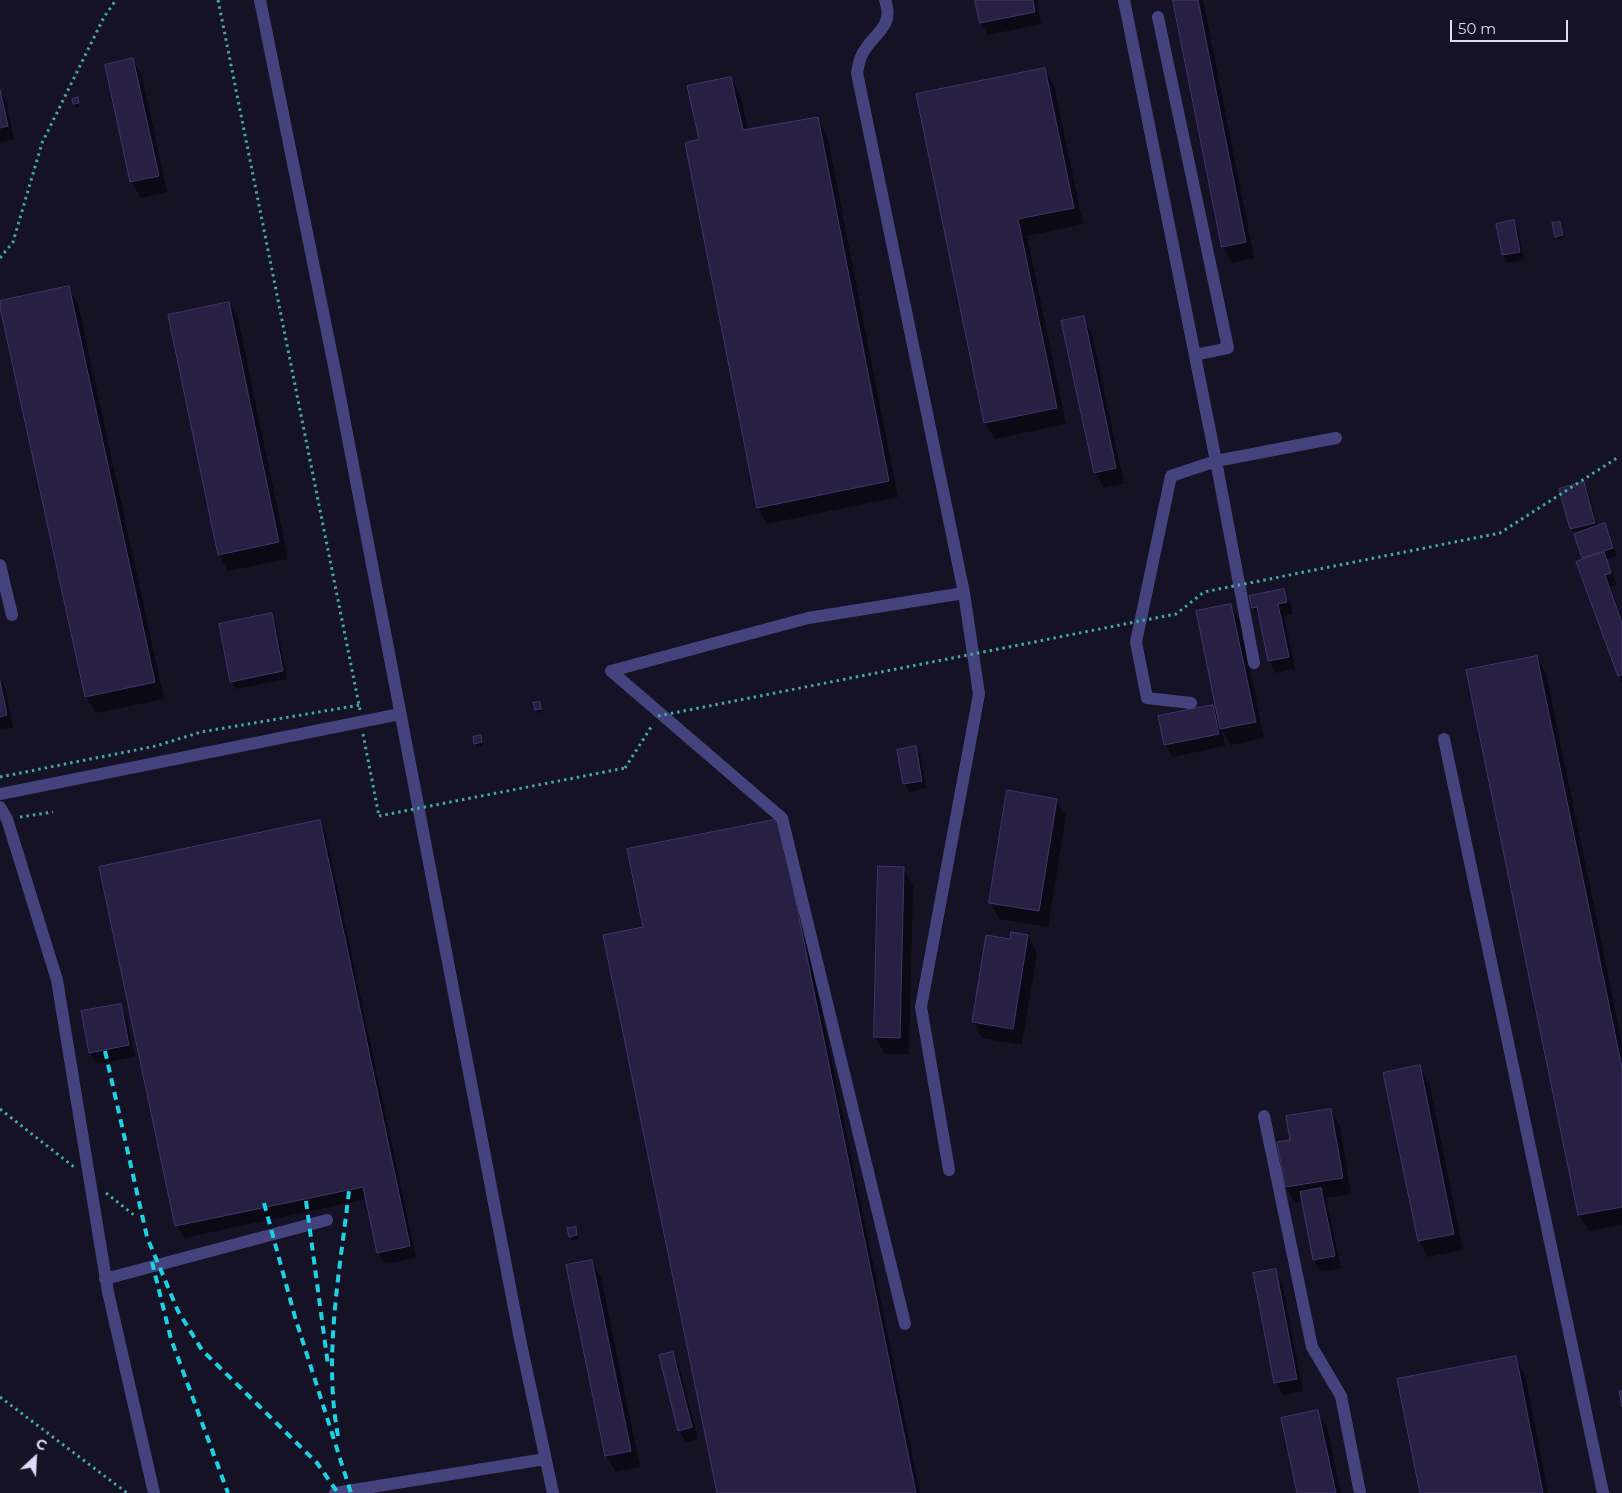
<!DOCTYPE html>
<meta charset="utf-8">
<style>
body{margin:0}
#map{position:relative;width:1622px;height:1493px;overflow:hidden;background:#151225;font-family:Montserrat,sans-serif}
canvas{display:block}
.north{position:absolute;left:10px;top:1433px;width:50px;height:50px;-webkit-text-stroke:4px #151225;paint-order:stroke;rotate:25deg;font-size:14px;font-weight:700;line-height:20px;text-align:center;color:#dedafa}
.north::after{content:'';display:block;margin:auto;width:18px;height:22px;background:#dedafa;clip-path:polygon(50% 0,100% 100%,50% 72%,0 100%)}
.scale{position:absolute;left:1450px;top:20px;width:118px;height:22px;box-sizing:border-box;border:2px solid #dedafa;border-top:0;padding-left:6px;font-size:15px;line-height:18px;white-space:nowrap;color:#dedafa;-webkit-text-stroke:4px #151225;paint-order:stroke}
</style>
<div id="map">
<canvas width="1622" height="1493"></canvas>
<div class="north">С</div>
<div class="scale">50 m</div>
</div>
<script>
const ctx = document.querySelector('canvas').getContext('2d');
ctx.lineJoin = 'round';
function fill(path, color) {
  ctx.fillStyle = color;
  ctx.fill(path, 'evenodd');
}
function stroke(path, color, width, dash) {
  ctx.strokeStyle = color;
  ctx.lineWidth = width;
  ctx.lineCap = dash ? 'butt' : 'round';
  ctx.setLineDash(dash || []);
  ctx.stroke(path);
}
fill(new Path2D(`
 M976,0H1037L1041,24L988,35L981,22Z
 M1174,0H1203L1254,258L1232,263L1223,246Z
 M133,60L142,76L167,192L141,198L131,181Z
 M1044,69L1054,85L1083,224L1027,236L1066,424L995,439L985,423L918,95Z
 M731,78L740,95L748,130L817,118L827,135L898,497L767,524L758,508L687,144L700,140Z
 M0,92L7,104L14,139L0,142Z
 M77,99L80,107H76L73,100Z
 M1513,222L1518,229L1524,260L1508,263L1503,255L1498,225Z
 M1560,223L1564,239L1558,240L1553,224Z
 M68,287L78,304L164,699L96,713L86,697L0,302Z
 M229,303L238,319L288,559L228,571L219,554Z
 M1083,317L1092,334L1124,484L1104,488L1095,472Z
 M1583,484L1588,491L1598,527L1605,525L1617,556L1606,559L1617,585L1611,587L1622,619V683L1578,562L1585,560L1572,529L1561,490Z
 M1283,590L1290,602L1293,614L1284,616L1295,669L1276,673L1269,661L1260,620L1253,608L1251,597Z
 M1231,605L1240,622L1264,738L1231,745L1222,729L1225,746L1173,757L1166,745L1212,706L1219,717Z
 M271,615L276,623L287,679L236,689L231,681Z
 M1537,657L1546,673L1622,1043V1225L1589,1231L1579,1215L1467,671Z
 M0,679L5,687L13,728L0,730Z
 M539,703L542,712L538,713L536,710Z
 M480,737L483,746L477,747L475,743Z
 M915,748L920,755L926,788L909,792L905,784L898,751Z
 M1056,800L1066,816L1048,927L999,919L990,902Z
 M319,821L326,834L416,1258L385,1264L378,1252L367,1199L184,1238L177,1226L100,867Z
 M785,832L920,1493H718L644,928Z
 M879,868H903L913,885L909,1054H885L875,1037Z
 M1028,936L1037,953L1022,1045L982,1038L973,1021L1011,941Z
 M120,1006L127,1018L135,1057L97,1064L90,1052Z
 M1419,1067L1429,1083L1463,1250L1428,1257L1419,1241Z
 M1330,1110L1340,1126L1351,1194L1326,1198L1341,1268L1321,1272L1314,1260L1303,1202L1295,1203L1286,1187L1278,1143L1291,1141Z
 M575,1228L578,1239L572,1240L570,1237Z
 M592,1262L601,1278L640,1467L616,1472L606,1456Z
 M1275,1270L1282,1282L1303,1391L1283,1395L1276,1383L1255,1274Z
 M672,1353L679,1365L698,1439L686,1442L679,1430Z
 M1515,1357L1525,1374L1548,1493H1421Z
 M1317,1412L1327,1428L1341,1493H1299Z`), '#0007');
const building = new Path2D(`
 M975,0H1033L1035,12L980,23Z
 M1173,0H1198L1246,242L1222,247Z
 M133,58L159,176L130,182L105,65Z
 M1045,68L1074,208L1018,219L1057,408L984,423L916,94Z
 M731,77L743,130L818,117L889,481L757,508L685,143L699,139L687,86Z
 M0,90L8,126L0,128Z
 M78,97L79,103L73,104L72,99Z
 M1514,220L1520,252L1502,255L1496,224Z
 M1560,222L1563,235L1555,237L1552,223Z
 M69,286L155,682L85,697L0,307V301Z
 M229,302L279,542L218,555L168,315Z
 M1084,316L1116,468L1094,473L1061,321Z
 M1584,482L1595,523L1570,529L1559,489Z
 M1605,523L1613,548L1582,558L1574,534Z
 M1604,552L1611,573L1605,575L1622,623V675L1618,676L1576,562Z
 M1284,589L1287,602L1278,604L1289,657L1268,661L1257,607L1252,608L1249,596Z
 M1231,604L1256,722L1220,729L1196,611Z
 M272,613L283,671L230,682L219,624Z
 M1537,656L1622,1068V1207L1578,1215L1466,670Z
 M0,681L7,715L0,717Z
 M540,702L541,709L535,710L533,703Z
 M1213,705L1219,734L1164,745L1158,716Z
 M481,735L482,742L474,744L473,737Z
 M916,746L922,781L903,784L897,750Z
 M1007,790L1057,799L1039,911L989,903Z
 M779,819L916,1493H717L603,935L643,927L627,849Z
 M320,820L410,1246L377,1253L363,1187L175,1226L99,867Z
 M878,866L904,867L900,1038L874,1037Z
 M1011,932L1028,935L1013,1029L972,1022L986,935L1010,939Z
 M121,1004L129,1045L89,1053L81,1011Z
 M1420,1065L1454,1234L1418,1241L1383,1073Z
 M1331,1109L1343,1178L1285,1187L1277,1142L1290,1140L1286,1116Z
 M1321,1188L1335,1256L1313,1260L1300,1192Z
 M576,1227L577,1235L569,1237L567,1228Z
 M592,1260L631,1451L605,1456L566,1265Z
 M1276,1269L1297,1379L1274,1383L1253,1273Z
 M673,1352L692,1427L678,1431L659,1355Z
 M1516,1356L1543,1493H1420L1397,1379Z
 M1622,1391V1407L1619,1392Z
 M1318,1410L1336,1493H1297L1281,1418Z`);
fill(building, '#272043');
stroke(building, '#40356c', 1);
stroke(new Path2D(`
 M218,0L360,710
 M0,258L13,242L42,143L104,17L116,0
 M363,734L379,816
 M625,768L653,724
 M0,777L156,746L201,732L360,705
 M20,817L53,812
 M0,1109L74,1167
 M106,1193L134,1215
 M0,1397L127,1493`), '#3faaa3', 3, [2.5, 4]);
stroke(new Path2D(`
 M260,0L336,376L520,1339L553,1493
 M1124,0L1216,461L1254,663
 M1158,17L1228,348L1195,355
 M0,565L12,615
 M611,671L808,618L964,593L857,73C858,68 859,62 861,57C869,35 896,29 885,0
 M611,671L782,818L905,1324
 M1191,703L1147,698L1136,642L1171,476L1216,461L1336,438
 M1444,739L1603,1493
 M0,794L400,714
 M0,807L7,819L57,980L108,1292L154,1493
 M1264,1116L1312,1347L1341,1396L1360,1493
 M949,1170L921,1007L979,694L964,593
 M105,1279L327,1220
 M335,1493L545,1459`), '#45437e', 12);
stroke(new Path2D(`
 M105,1051L147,1237L178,1311L202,1350L317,1463L338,1493
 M306,1201L328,1365
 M264,1203L295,1317L351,1493
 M152,1262L171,1339L228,1493
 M338,1436C323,1356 340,1271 349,1191`), '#1ed1e3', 4, [8, 6]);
stroke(new Path2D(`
 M658,716L1176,614L1204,592L1500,533L1617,458
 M379,816L625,768`), '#3faaa3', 3, [2.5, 4]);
</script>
